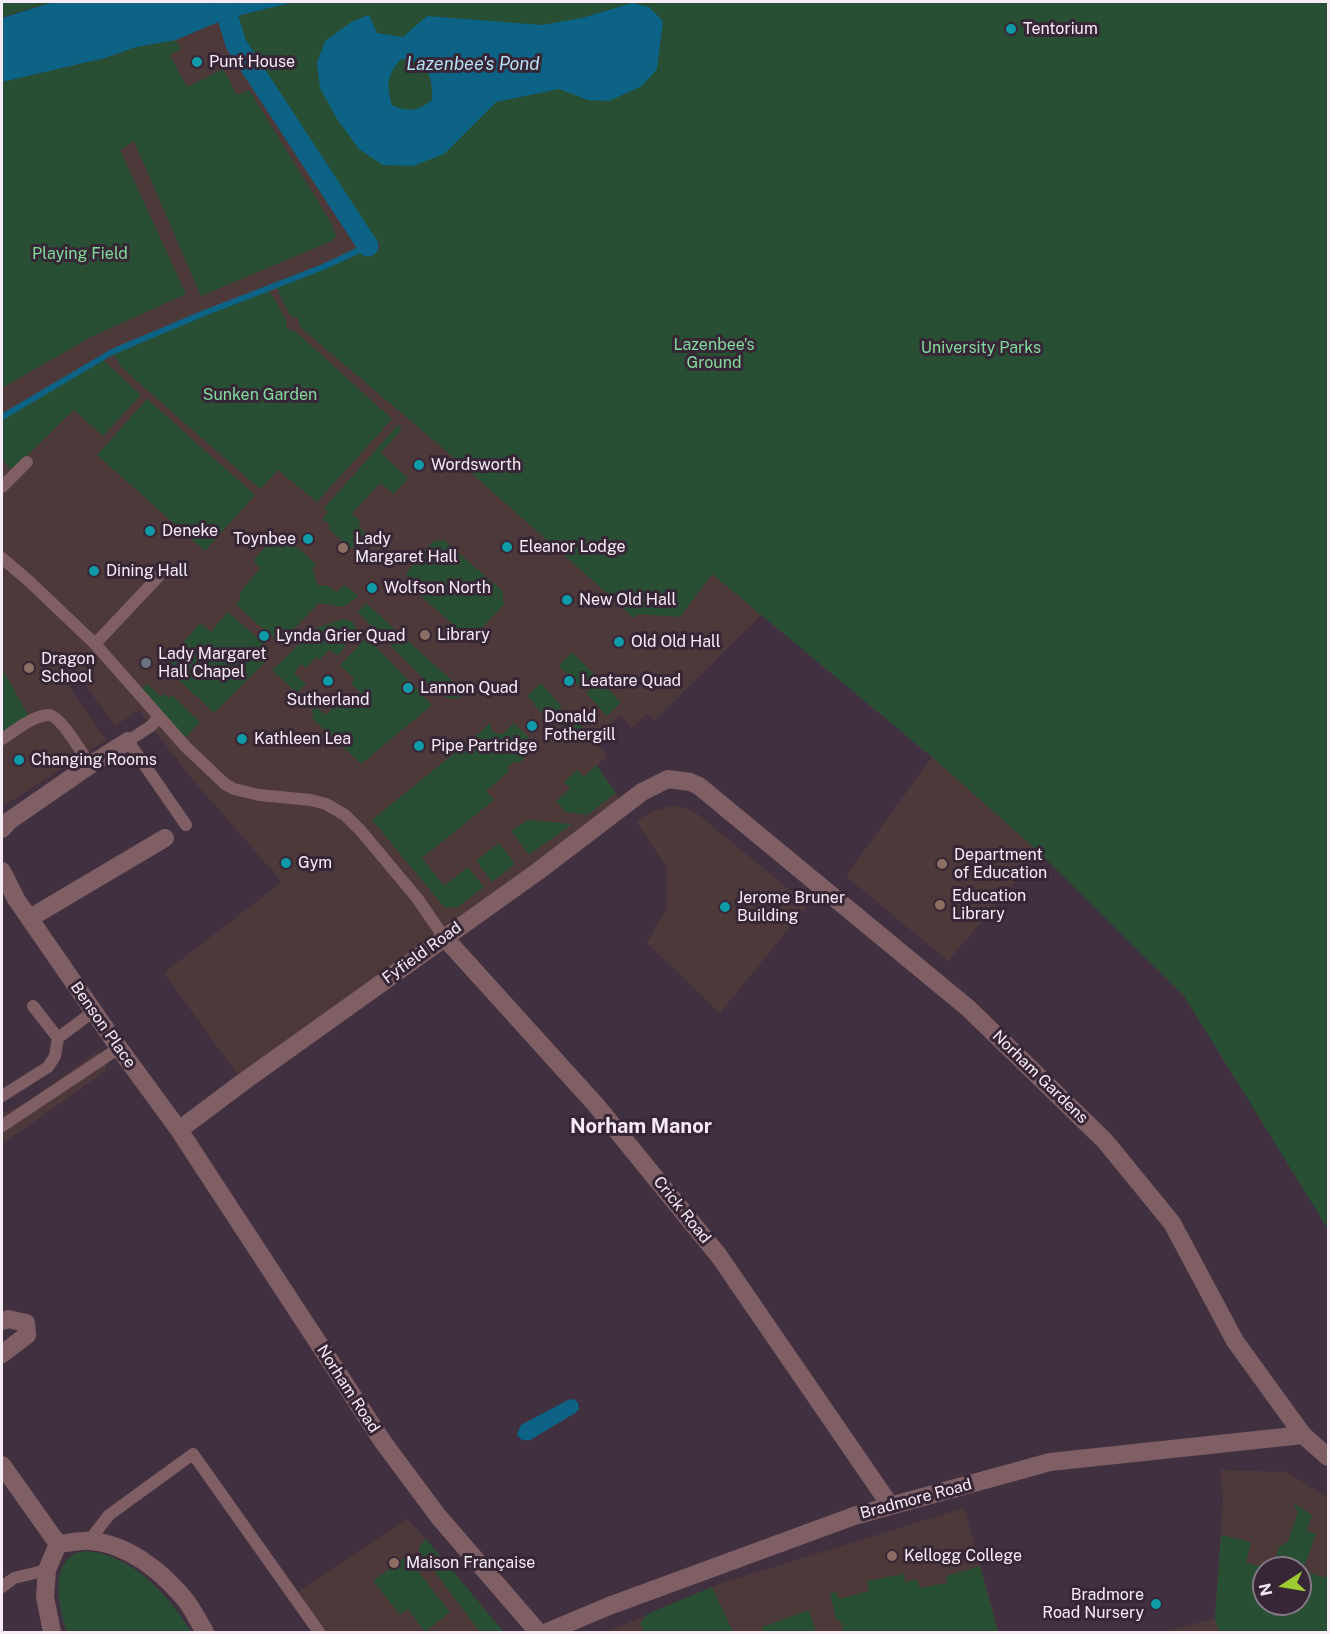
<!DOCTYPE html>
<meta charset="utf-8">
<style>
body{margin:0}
#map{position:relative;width:1330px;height:1634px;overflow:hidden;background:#413140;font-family:"Public Sans",sans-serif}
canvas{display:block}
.frame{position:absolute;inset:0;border:3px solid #f7ecf6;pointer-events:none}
.north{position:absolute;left:1252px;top:1556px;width:60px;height:60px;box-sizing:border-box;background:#372736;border:2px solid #847683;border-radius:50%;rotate:258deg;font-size:16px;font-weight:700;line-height:24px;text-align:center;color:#f7ecf6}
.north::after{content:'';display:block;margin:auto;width:21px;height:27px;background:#9dca30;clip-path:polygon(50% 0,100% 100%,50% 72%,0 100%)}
</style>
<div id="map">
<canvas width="1330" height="1634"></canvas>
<div class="frame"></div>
<div class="north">N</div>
</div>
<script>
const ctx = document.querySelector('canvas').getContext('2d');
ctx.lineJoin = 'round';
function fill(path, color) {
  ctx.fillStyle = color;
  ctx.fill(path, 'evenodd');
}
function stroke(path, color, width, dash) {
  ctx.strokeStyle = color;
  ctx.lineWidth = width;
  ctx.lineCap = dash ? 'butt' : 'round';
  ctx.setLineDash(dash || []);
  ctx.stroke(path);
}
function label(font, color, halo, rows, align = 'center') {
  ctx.font = font + ' "Public Sans",sans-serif';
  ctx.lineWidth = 6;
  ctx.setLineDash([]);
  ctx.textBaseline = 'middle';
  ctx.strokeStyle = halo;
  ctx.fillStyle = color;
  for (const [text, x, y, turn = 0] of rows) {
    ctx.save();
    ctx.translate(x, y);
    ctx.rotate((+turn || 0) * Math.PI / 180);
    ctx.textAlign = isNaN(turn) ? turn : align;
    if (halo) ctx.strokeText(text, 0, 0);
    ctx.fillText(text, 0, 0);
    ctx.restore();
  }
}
fill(new Path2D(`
 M228,18L381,248L377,250L712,574L761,615L655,720L647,714L632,728L620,715L594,740L607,755L597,766L625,806L243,1082L164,973L282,882L188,774L139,710L115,726L81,679L70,686L54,665L106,740L2,807V82L105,58L136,47L176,40Z
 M932,757L1040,853L948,961L846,876Z
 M671,806H679L696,813L808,905L720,1013L647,943L667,907V868L637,822L649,813Z
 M99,1051L107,1065L104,1072L2,1144V1114L25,1103Z
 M1220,1470L1285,1472L1328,1497V1632H1163L1215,1618L1223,1498ZM1264,1568H1300V1604H1264Z
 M964,1508L999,1632H607L722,1583Z
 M407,1519L426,1539L504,1632H324L296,1593Z`), '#4e393a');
fill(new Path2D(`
 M2,2H54L2,17Z
 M295,2H1328V1229L1184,996L1040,853L932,757L712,574L680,617L638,614L633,618L609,595L452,456L300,327L298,318L290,316L276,287L359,251H376L381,247L305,137L228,18Z
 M176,40L181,49L170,55L187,87L223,69L237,95L249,90L332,224L336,236L332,241L201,296L134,141L120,150L186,294L91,337L2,388V82L105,58L136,47Z
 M269,290L286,320L287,329L295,331L392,419L317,502L278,470L260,489L121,367L112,352L202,314Z
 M102,359L141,395L103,436L74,410L12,470L2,460V417Z
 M147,399L255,495L205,551L97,455Z
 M398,425L402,429L381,453L408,478L394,494L380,483L352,514L361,522L358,526L366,533L351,549L328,528L330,525L322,519L328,512L324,508Z
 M274,537L284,546L290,541L316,564L312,571L315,574V579L318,585L328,586L337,592L345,585L358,596L343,607L319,603L280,643L236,605L241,598L239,594L260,568L253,561Z
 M444,540L502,591L504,604L477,634H464L407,584V572L432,542Z
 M366,603L468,695L453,699L440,695L358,612Z
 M228,612L266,645L268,659L214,713L178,679L181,675L167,662L200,623L211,632Z
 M343,619L353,622L357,630L338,656L329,649L320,660L316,657L306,668L301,664L294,673L306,684L297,693L272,670L316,628Z
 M367,637L432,705L361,764L312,718L314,715L311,712L316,707L326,715L335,705L339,708L349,698L353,702L361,693L351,683L354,678L340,665Z
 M572,652L594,674L580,687L559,666Z
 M2,668L29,717L2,732Z
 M600,680L621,703L607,716L586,693Z
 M541,683L562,707L548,720L527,696Z
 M147,684L161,697L164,694L169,698L172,695L200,722L186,737L139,691Z
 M567,712L588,733L579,742L558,721Z
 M491,722V729L496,734H503L514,723L538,747L533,752L528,746H524L520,749V753L524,759L519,763L514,762L508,767V772L486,791L494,800L422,858L444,886L468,867L484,887L458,907L445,908L372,820L478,734Z
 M596,765L616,793L587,815L566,812L556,801L570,789L564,782L577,770L584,777Z
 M528,820L572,824L529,855L511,831Z
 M499,843L515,864L492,882L476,861Z
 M1292,1502L1312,1515L1307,1531L1316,1534L1303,1570L1325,1578L1327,1573H1328V1632H1219L1215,1618L1221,1535L1251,1542L1246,1563L1270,1568H1264V1604H1300V1568H1274L1278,1548L1288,1541L1298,1512Z
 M426,1539L493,1619L504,1632H480L419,1551V1547Z
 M87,1551C132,1555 169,1595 191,1632H67C59,1606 46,1555 87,1551Z
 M406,1556L450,1612L425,1632L408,1609L400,1615L373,1581Z
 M980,1566L998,1632H843L841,1622L836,1619L830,1593L837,1592L839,1599L869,1591L867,1581L904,1574L905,1582L917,1579L920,1588L947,1583L946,1576Z
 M712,1587L733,1632H644L640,1624L647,1614Z
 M809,1610L816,1632H764L762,1627Z`), '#284e34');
fill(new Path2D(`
 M54,2H295L228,18L176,40L136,47L105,58L2,82V18Z
 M632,3L649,7L663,21L657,69L642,86L609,101L588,100L559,89L496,102L444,154L413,166L383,165L359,149L337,119L320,88L317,63L325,41L353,21L369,15L377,33L403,37L427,16L542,25L582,18ZM401,59C428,62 433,75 432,100C418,111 409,113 392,105C386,84 387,75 401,59Z
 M574,1399L578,1403L579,1409L575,1413L530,1440C523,1441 520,1440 517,1434L521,1425L568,1400Z`), '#0c6386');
stroke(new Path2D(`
 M2,417L112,352L202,314L323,267L368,246`), '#0c6386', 6);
stroke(new Path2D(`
 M219,2L228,18L236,44L368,246`), '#0c6386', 21);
stroke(new Path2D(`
 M2,487L27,462
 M2,558L30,582L95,644L186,747L225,784L234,789L259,795L311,800L326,804L345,815L361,831L417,898L444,937
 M95,644L159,576
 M159,717L151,726L128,741L186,825
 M2,739C15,731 32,716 48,715C60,714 83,755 90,765
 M33,1006L58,1038
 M2,1096L48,1067L55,1056L58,1038L94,1011
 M2,1126L119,1048
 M89,1541L109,1515L193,1454L319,1632
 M2,1587L14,1578L47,1570`), '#7f5f64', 12);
stroke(new Path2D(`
 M2,829L9,821L90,765L128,741
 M2,871L16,899L119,1048L179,1130L383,1442L438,1516L538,1632
 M30,918L165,838
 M444,937L596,1105L719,1256L890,1505
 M179,1130L243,1082L537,872L642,792L668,779L690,782L699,786L968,1008L1105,1141L1172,1223L1235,1341L1303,1435L1328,1457
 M2,1321L8,1319L26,1323L27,1335L2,1354
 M2,1465L58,1544
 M52,1632L45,1597L47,1570L58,1544C69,1543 80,1540 91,1541C127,1544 160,1570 183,1597C192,1607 198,1621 205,1632
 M547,1632L609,1606L854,1516L1050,1462L1303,1435`), '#7f5f64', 18);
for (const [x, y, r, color] of [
 [1011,29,6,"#0f9aa8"],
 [197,62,6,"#0f9aa8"],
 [419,465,6,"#0f9aa8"],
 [150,531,6,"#0f9aa8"],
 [308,539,6,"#0f9aa8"],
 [507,547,6,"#0f9aa8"],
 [343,548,6,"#8d6e63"],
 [94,571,6,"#0f9aa8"],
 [372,588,6,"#0f9aa8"],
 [567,600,6,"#0f9aa8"],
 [425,635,6,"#8d6e63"],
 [264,636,6,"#0f9aa8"],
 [619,642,6,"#0f9aa8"],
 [146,663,6,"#6b7280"],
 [29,668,6,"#8d6e63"],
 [328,681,6,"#0f9aa8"],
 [569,681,6,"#0f9aa8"],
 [408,688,6,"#0f9aa8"],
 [532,726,6,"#0f9aa8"],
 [242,739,6,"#0f9aa8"],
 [419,746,6,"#0f9aa8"],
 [19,760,6,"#0f9aa8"],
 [286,863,6,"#0f9aa8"],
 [942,864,6,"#8d6e63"],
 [940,905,6,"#8d6e63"],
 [725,907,6,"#0f9aa8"],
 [892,1556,6,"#8d6e63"],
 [394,1563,6,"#8d6e63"],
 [1156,1604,6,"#0f9aa8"]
]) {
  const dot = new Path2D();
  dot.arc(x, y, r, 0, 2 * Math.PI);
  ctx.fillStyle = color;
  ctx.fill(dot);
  stroke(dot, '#372736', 2);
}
label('16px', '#f7ecf6', '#372736', [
 ["Tentorium",1023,29],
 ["Punt House",209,62],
 ["Wordsworth",431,465],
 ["Deneke",162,531],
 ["Toynbee",296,539,"right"],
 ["Lady",355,539],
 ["Margaret Hall",355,557],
 ["Eleanor Lodge",519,547],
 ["Dining Hall",106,571],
 ["Wolfson North",384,588],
 ["New Old Hall",579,600],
 ["Library",437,635],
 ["Lynda Grier Quad",276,636],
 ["Old Old Hall",631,642],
 ["Lady Margaret",158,654],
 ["Hall Chapel",158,672],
 ["Dragon",41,659],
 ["School",41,677],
 ["Leatare Quad",581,681],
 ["Lannon Quad",420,688],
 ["Sutherland",328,700,"center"],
 ["Donald",544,717],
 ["Fothergill",544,735],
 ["Kathleen Lea",254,739],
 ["Pipe Partridge",431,746],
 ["Changing Rooms",31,760],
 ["Department",954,855],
 ["of Education",954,873],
 ["Gym",298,863],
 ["Education",952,896],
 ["Library",952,914],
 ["Jerome Bruner",737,898],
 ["Building",737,916],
 ["Kellogg College",904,1556],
 ["Maison Française",406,1563],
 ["Bradmore",1144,1595,"right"],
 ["Road Nursery",1144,1613,"right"]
], 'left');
label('16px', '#81d99b', '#372736', [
 ["Playing Field",80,254],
 ["Lazenbee's",714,345],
 ["Ground",714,363],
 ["University Parks",981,348],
 ["Sunken Garden",260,395]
]);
label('16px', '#f7ecf6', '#372736', [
 ["Fyfield Road",422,953,-36],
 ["Benson Place",103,1025,55],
 ["Norham Gardens",1040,1077,44],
 ["Crick Road",682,1210,51],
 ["Norham Road",348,1389,57],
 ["Bradmore Road",916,1499,-15]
]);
label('italic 18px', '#b8def3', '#372736', [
 ["Lazenbee's Pond",473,64]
]);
label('bold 20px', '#f7ecf6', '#372736', [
 ["Norham Manor",641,1127]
]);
</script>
